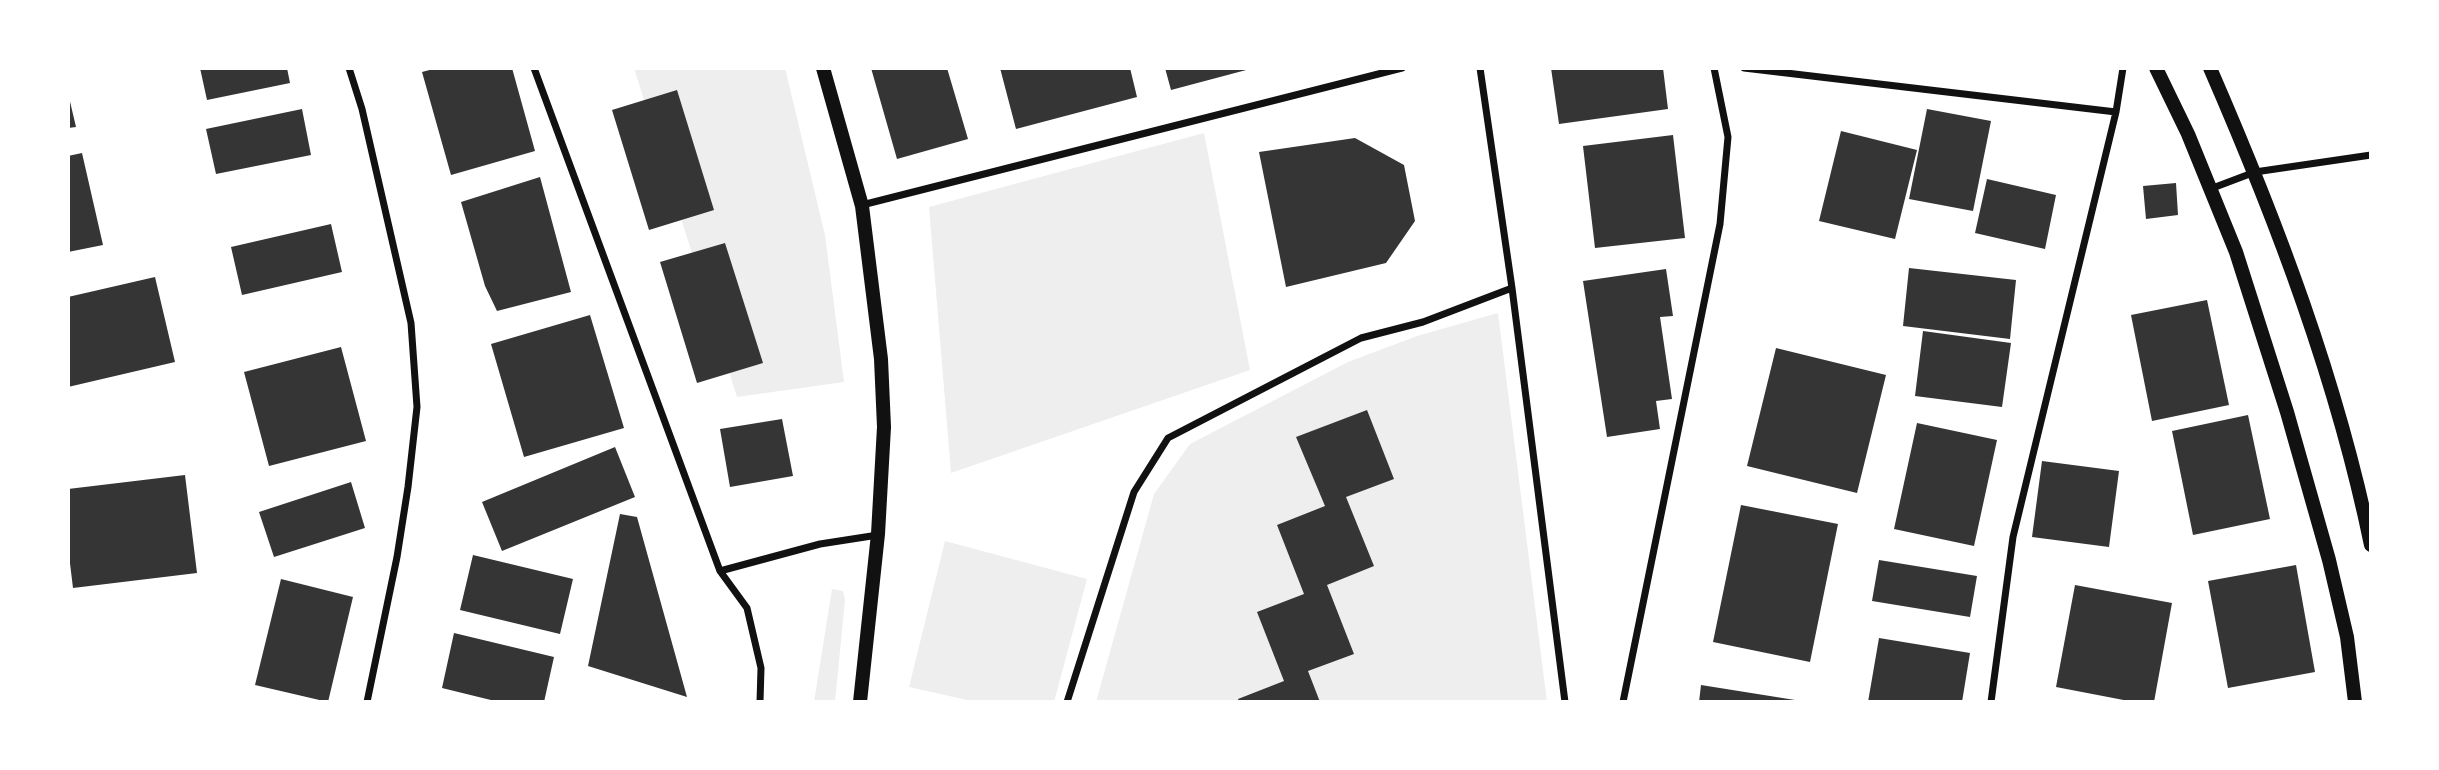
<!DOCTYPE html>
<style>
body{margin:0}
#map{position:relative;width:2439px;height:770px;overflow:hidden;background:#fff;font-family:"Times New Roman",serif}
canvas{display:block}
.frame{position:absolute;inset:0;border:70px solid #fff;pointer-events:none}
</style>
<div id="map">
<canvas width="2439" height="770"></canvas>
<div class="frame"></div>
</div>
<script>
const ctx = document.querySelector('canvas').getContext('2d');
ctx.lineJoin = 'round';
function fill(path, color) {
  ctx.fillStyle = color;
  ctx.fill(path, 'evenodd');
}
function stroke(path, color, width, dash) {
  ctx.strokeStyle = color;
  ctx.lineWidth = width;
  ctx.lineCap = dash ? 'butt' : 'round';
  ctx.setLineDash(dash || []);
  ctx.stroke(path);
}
fill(new Path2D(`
 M634,68H785L825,235L844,382L737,397Z
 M1204,133L1250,370L951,473L929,207Z
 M1498,313L1547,702H1096L1154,494L1190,444L1348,362L1417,336Z
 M945,541L1087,579L1054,702H976L909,687Z
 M832,589L843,591L845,600L835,702H814Z`), '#eee');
fill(new Path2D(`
 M200,68H287L290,83L207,100Z
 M437,68H512L535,151L451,175L422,72Z
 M871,68H947L968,139L897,159Z
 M1000,68H1130L1137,97L1016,129Z
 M1165,68H1250V69L1171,90Z
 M1551,68H1663L1668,109L1559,124Z
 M677,90L714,210L649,230L612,110Z
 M68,93L76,127L68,128Z
 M302,109L311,155L216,174L206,129Z
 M1927,109L1991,121L1973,211L1909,199Z
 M1841,131L1917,150L1895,239L1819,221Z
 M1673,135L1685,238L1595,248L1583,146Z
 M1355,138L1404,165L1415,221L1386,263L1286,287L1259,152Z
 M82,153L103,245L68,252V156Z
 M540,177L571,292L497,311L485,286L461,202Z
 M1987,179L2056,195L2045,249L1975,233Z
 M2176,183L2178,215L2146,219L2143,186Z
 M331,224L342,272L242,295L231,247Z
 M725,243L763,363L697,383L660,262Z
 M1909,268L2016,280L2010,339L1903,326Z
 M1666,269L1673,316L1660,317L1672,399L1656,401L1660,429L1607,437L1583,281Z
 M155,277L175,362L68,387V297Z
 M2207,300L2229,405L2152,421L2131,315Z
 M590,315L624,428L524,457L491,344Z
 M1923,331L2011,343L2002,407L1915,396Z
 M341,347L366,441L269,466L244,372Z
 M1776,348L1886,375L1857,493L1747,466Z
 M1367,410L1394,479L1346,497L1374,566L1327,585L1354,654L1308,671L1320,702H1239L1238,699L1284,681L1257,612L1304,594L1277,525L1325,506L1296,437Z
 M2248,415L2270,519L2193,535L2172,431Z
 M782,419L793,476L730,487L720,429Z
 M1917,423L1997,440L1974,546L1894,529Z
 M615,447L635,497L502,551L482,502Z
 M2042,461L2119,471L2109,547L2032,537Z
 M185,475L197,573L73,588L68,547V489Z
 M351,482L365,528L274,557L259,512Z
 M1741,505L1838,524L1810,662L1713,642Z
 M620,514L637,517L687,697L588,666Z
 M473,555L573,579L560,634L460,610Z
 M1879,560L1977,576L1970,617L1872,601Z
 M2296,565L2315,672L2228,688L2208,581Z
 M281,579L353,597L328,702L255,685Z
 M2075,585L2172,603L2154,702H2134L2056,687Z
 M454,633L554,657L544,702H499L442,688Z
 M1879,638L1970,653L1962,702H1868Z
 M1701,685L1795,700V702H1699Z`), '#353535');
stroke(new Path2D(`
 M349,68L362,109L411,323L417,407L408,487L397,557L367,702
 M534,68L720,571L820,544L878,535
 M1480,68L1512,288L1565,702
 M1744,68L2116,112
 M2210,189L2255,172L2371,155
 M862,205L1402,68
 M720,571L747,608L761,668L760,702
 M1067,702L1134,492L1168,438L1361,338L1423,322L1512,288
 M1623,702L1720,224L1728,137L1714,68
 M1991,702L2013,537L2116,112L2123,68`), '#111', 7);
stroke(new Path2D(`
 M823,68L862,206L881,359L884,427L878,534L860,702
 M2156,68L2188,134L2236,252L2287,412L2329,560L2347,637L2355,702
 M2210,68C2277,222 2337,380 2371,545`), '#111', 14);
</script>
